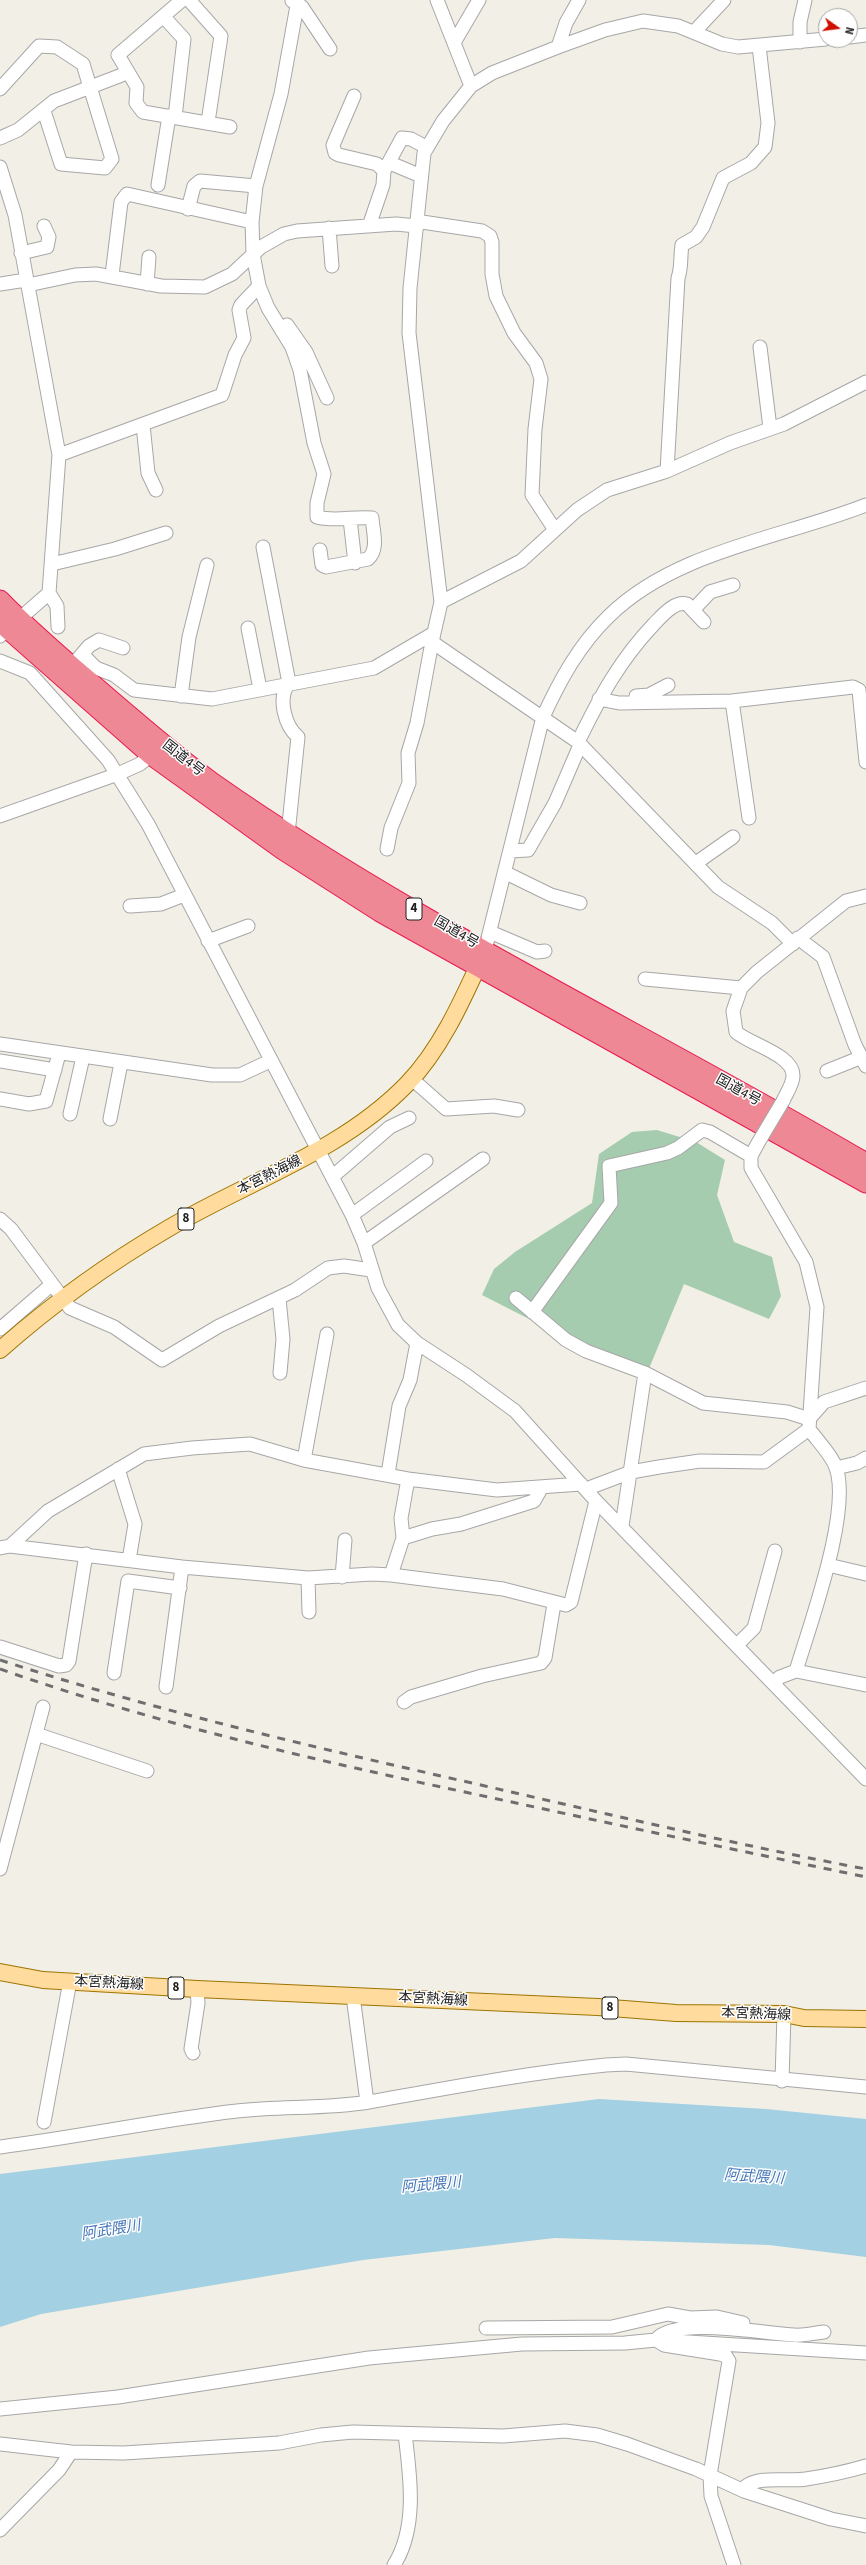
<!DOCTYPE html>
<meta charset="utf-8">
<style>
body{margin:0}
#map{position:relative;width:866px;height:2565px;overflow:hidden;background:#f2efe6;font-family:"Source Sans 3",sans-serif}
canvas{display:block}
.north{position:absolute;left:818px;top:8px;width:40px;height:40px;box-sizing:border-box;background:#fff;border:1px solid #a6a6a6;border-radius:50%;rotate:104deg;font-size:11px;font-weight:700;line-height:16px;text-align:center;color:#202020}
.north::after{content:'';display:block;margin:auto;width:14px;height:18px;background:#d10f00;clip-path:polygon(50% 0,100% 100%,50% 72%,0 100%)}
</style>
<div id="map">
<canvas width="866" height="2565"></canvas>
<div class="north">N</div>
</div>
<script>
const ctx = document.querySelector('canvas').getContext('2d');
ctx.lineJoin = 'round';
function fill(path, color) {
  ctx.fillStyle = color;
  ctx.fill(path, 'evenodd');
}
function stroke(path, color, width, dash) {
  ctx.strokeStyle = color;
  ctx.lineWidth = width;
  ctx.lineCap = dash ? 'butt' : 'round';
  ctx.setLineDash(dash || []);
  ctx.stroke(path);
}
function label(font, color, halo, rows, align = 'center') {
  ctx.font = font + ' "Source Sans 3","Noto Sans JP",sans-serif';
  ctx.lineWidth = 3;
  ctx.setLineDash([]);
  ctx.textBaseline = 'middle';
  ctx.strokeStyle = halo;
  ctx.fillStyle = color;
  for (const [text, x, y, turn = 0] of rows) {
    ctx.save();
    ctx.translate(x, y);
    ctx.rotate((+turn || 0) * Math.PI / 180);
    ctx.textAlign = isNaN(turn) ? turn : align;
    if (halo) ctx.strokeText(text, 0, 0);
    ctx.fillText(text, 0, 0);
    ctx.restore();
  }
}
fill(new Path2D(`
 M657,1130L696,1142L725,1160L717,1195L734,1242L772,1257L781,1296L769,1319L684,1284L648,1371L580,1345L482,1295L494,1269L515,1252L592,1203L599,1154L632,1132Z`), '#a5ccae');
fill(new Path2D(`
 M599,2099L766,2109L866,2119V2257L769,2245L555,2238L363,2260L41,2314L0,2327V2174Z`), '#a3d0e2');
const minor = new Path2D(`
 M182,0L118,55L137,87L136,103L143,112L230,127
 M189,0L221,36L208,122
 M437,0L471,86
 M292,1L302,7L330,49
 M163,16L184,39L175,117
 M694,32L724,0
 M850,37L866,35
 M455,41L479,0
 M800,42V22L805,0
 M558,47L566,23L579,0
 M0,89L39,46L57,47L83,64L112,159L105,168L61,164L44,111
 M354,96L333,145L335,153L339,155L377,164L384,171L383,185L369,226
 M0,138L18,130L54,101L127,73
 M390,163L421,176
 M0,167L15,215L59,455L49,593L0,636
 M384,171L402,138L411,139L426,147
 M158,185L169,116
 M188,209L194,186L200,181L256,186
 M329,228L332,266
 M21,253L47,247L49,237L44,226
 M112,275L121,202L127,194L252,222
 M0,284L26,280
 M147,284L149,257
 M28,285L75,275L96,274L161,286L205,287L232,274L261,247L284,234L297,231L396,224L416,226L422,222L482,231L490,236L492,242V274L496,296L514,333L536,363L541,379L535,429L532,495L555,530
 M259,286L268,308L292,347L300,370L314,443L324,474L317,503V517C335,522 354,516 372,518C373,532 379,549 368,559L326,567L322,565L320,550
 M287,325L306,352L327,398
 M760,347L770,428
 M143,425L148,473L156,490
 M59,455L222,395L235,355L244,338L239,310L241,305L259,286L253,254L252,222L256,186L281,94L298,0
 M667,471L678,278C682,267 680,257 682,245L696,237L703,227L723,178L751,163L765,147L768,123L759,46
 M350,519L355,563
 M263,547L289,683C277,698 285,726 298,737L288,834
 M52,564L115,549L166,533
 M49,593L57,606L58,627
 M441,602L521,561L577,510L607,490L667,471L730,443L784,424L866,382
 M694,609L710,592L733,585
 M248,628L260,689
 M434,633L432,642L578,742L718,887L772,923L793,944
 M82,654L96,668L114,675L134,690L212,699L374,668L434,633L441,602L409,333L410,288L424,153L443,121L471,86L492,73L558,47L605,30L643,21L678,26L722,44L738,47L826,39
 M77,660L89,646L99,640L123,648
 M0,661L30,673L108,760L148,824L352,1215L364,1243L378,1288L398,1325L417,1343L466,1375L515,1411L596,1501L866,1779
 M181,696L189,637L207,565
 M636,696L649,695L668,685
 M599,699L619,703L732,701L853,687L859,690L866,762
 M732,701L749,818
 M578,742C600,697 619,661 654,624C662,616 674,601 687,604L704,622
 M0,816L118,774L140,764L151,755
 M387,849L391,828L409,783L408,753L417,723L432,642
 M510,851L528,850L555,803L580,745
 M696,863L733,837
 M506,873L551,895L580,903
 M130,906L161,904L184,895
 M490,932L537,952L545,951
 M798,938L823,957L855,1045L866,1066
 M208,941L248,926
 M485,950L543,717C560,680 579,645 609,616C675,551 782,538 866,505
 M645,979L741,988
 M0,1044L212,1075H240L270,1061
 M0,1061L55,1070
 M827,1071L862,1057
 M412,1079L446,1109L494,1106L518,1110
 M0,1099L29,1104L46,1101L59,1054
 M783,1101C786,1094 793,1084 793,1076C794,1055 749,1044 736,1032L733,1011L741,988L757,972L846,901L866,896
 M70,1114L83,1057
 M110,1119L121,1063
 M758,1143L751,1156V1168L806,1262L817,1307L809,1429C817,1440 828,1451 834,1463C855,1503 809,1627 796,1671
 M332,1177L390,1127L409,1118
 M352,1215L426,1161
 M0,1219L11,1229L70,1308L114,1327L162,1360L219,1326L295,1290L328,1268L344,1266L371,1270
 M364,1243L483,1159
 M516,1298L566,1340L586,1351L645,1373
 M279,1299L283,1339L280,1373
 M532,1312L611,1203L609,1166L667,1153L678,1148L702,1130L710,1132L751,1156
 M0,1329L51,1285
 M304,1460L327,1334
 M836,1468L857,1463L866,1458
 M118,1469L135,1524L129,1560
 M388,1474L399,1406L410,1380L417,1343
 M586,1489L631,1472L659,1467L700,1461L764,1462L809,1429
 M622,1526L645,1373L703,1403L787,1412L809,1419L824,1402L866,1388
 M403,1538L432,1529L461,1524L534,1501L542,1487
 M10,1546L48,1511L144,1454L192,1448L250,1444L304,1460L408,1479L497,1490L581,1484
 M0,1548L10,1546L182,1567L308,1578L372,1574L391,1575L503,1589L566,1605L571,1602L596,1501
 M828,1565L866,1574
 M391,1575L403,1538L401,1518L408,1479
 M342,1577L345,1540
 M308,1578L309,1612
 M737,1645L754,1628L775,1551
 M0,1647L59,1666L66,1665L69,1661L86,1554
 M114,1673L128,1581L180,1588
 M773,1683L780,1677L796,1671L866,1685
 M166,1687L182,1567
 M404,1702L411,1697L482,1676L541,1663L545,1658L554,1604
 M36,1734L147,1771
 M0,1869L43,1707
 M353,1996L367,2102
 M193,2053L191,2049L198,2003L197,1989
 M782,2081L784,2014
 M44,2122L70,1981
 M0,2147C79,2137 158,2120 237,2111C281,2106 326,2109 369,2102C448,2088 526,2073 606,2065L626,2064L866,2087
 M486,2328L612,2327L668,2314L690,2318L717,2317L743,2323
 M0,2409L118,2397L369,2358L522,2344L625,2343L656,2340L866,2353
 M0,2444L71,2452L124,2453L279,2443L321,2435L353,2432L503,2436L565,2431L597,2435L627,2444L696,2469L744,2491L831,2519L866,2526
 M744,2491L745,2487C759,2475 788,2482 806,2479C826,2476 846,2472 866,2466
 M0,2530L59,2470L71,2452
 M394,2565C418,2527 410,2475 405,2434
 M734,2565L711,2496L710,2475L729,2361L726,2356L720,2354L664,2345L656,2340C673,2316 767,2334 794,2335C804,2336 814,2333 824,2332`);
const major = new Path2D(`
 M0,1350C52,1304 109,1263 169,1228C248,1181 341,1152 407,1084C441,1049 463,999 483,955
 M0,1972L43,1980L197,1989L598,2007L676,2013L784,2014L804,2018L866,2019`);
const highway = new Path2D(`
 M0,600C35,636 74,668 112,701C145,729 178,758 213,783C420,928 649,1035 866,1163
 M0,622L151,755L283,850L380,912L866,1183`);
stroke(minor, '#a7a7a7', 15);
stroke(major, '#9d7400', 18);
stroke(highway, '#ea1951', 21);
stroke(minor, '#fff', 13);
stroke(major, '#ffdc9e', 16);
stroke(highway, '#ee8894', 19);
stroke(new Path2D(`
 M0,1660C159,1712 322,1749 485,1786C612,1815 738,1845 866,1869
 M0,1669C165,1727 336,1765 507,1801C626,1827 746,1852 866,1877`), '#6e6e6e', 3, [8, 8]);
const minorBridge = new Path2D(`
 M758,1143L783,1101`);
stroke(minorBridge, '#a7a7a7', 15, []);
stroke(minorBridge, '#fff', 13);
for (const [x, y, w] of [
 [414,909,16],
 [186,1219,16],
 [176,1988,16],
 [610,2008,16]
]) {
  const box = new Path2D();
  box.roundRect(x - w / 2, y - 11, w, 22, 3);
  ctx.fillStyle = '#fff';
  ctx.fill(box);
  stroke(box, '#202020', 1);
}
label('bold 13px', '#202020', null, [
 ["4",414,909],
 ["8",186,1219],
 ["8",176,1988],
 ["8",610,2008]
]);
label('14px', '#202020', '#fff', [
 ["国道4号",183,759,38],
 ["国道4号",456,933,30],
 ["国道4号",738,1091,29],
 ["本宮熱海線",270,1176,-27],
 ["本宮熱海線",109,1984,3],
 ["本宮熱海線",433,2000,3],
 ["本宮熱海線",756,2015,2]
]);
label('italic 15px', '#4476b9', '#fff', [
 ["阿武隈川",754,2178,4],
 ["阿武隈川",431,2186,-5],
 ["阿武隈川",111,2231,-9]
]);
</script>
